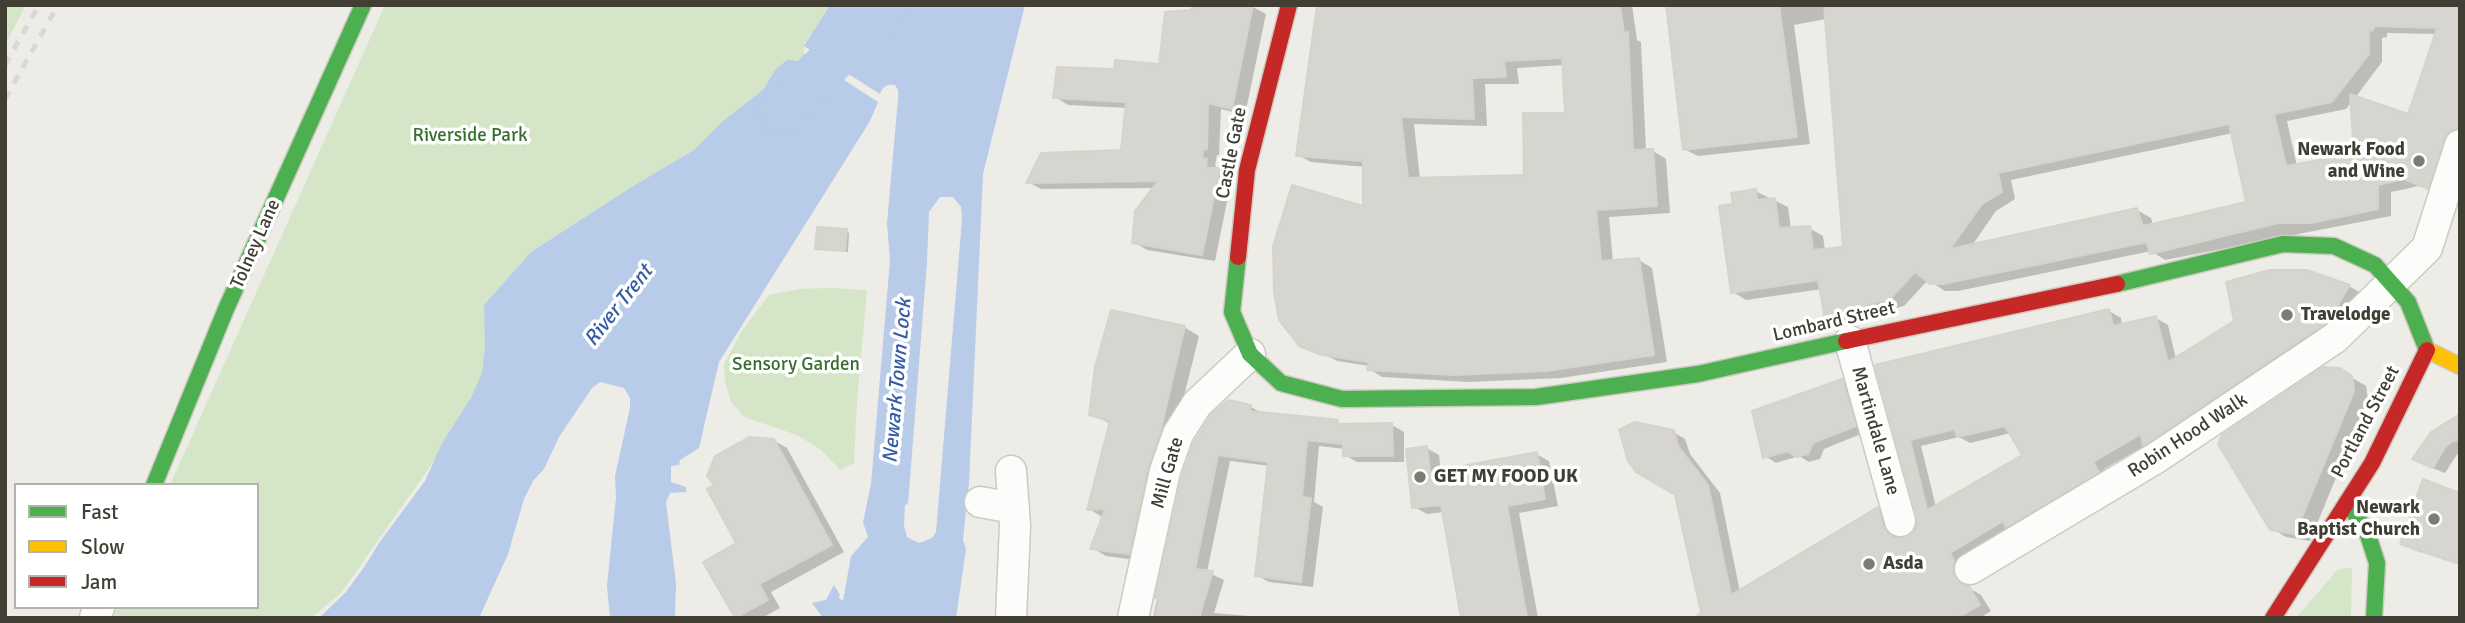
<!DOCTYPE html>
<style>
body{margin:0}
#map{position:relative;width:2465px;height:623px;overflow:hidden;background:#edece6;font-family:Signika,sans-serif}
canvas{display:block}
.frame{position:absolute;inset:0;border:7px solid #413f34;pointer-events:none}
.legend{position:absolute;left:14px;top:483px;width:245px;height:126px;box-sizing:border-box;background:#fff;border:2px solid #b3b2ae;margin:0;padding:9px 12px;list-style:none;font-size:21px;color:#413f34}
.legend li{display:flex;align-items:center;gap:14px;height:35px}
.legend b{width:35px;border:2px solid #b3b2ae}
</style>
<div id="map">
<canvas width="2465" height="623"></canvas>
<div class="frame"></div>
<ul class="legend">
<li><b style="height:9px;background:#4caf50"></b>Fast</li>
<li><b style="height:9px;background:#ffc107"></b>Slow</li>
<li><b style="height:9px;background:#c62828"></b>Jam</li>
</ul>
</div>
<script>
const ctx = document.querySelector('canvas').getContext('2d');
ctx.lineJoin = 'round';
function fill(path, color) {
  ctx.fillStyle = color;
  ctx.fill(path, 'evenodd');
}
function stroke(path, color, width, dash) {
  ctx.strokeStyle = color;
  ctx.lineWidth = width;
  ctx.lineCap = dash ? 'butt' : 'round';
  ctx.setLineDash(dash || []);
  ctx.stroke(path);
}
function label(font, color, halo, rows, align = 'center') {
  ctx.font = font + ' Signika,sans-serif';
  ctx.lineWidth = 7;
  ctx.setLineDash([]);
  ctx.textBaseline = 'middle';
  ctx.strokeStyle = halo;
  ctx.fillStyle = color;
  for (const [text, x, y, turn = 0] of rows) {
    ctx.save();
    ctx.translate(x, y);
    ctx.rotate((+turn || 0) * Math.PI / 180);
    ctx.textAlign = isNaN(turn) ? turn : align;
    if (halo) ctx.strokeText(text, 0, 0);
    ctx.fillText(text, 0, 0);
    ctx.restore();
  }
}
fill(new Path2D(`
 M5,5H26L5,45Z
 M385,5H830L804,46V54L798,62L775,70L763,90L723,121L694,150L633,186L531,252L484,305C485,327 487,350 483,371C476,403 447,427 436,458L341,593L311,618H112L116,607H257V485H170Z
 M832,288L867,290L857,401L854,463L840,470L820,449L797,435L744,417L731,402L725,382L724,364L743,329L769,295L799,289Z
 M2352,568L2351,618H2296L2338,569Z`), '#d4e6c7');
fill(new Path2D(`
 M830,5H1025L983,174L969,483L963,540L966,549L956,618H823L812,603L826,600L834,585L840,595L838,597L843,601L851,556L868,537L863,522L871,484L890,260L887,223L898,99V90L895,85C887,84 883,86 880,94L804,46ZM940,197H953L961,207L962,219L936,532L932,538L919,543L907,537L904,526L905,505L908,504L927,262L929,212Z
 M804,54L878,102L870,121L719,362L699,448L680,460L679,465L671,466V482L686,487V492L670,493L666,502L676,584L675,618H610L607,586L616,497L615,476L630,408V398L624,388L600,382L592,388L559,437L544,469L533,481L524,499L508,554L479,618H319L346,592L365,566L379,543L425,481L442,443L471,398L482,373L485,347L484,305L531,252L633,186L694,150L723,121L763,90L775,70L787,60L798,61Z`), '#b8cbe9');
fill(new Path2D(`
 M1319,5H1632L1637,40L1641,42L1646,151H1653L1666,159L1670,213L1609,217L1613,262L1639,260L1652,268L1667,362L1561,378L1469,382L1382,377L1369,369V366L1338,361L1300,344L1365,208V167L1311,162L1298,155ZM1564,65L1567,115L1525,177L1420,179L1414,124L1487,126L1485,84H1519L1517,68Z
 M1668,5L2460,7V143L2441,195L2419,186L2391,192V216L2165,260L2151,251L1958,291H1945L1928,280L1904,306L1874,313L1875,319L1840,326L1826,318L1822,289L1746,300L1733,292L1735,205L1755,191L1788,207L1791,229L1809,228L1823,236L1825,250L1845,248L1826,19L1794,25L1810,144L1698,156L1684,149ZM2387,33L2437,34L2409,116L2355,98L2382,62V38L2387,37ZM2352,101L2356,156L2297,166L2287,121L2346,109ZM2233,133L2248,203L2153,225L2151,218L2137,210L1971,247L1996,211L2015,199L2011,180Z
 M1253,7L1266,14L1245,115L1221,109L1219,155H1217L1215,166L1232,177L1215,261L1147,250L1134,242L1155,188L1041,189L1028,182L1122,152L1127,108L1068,105L1055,97L1115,71L1161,66L1166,14Z
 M846,231L849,233L848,252L817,249Z
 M2349,286L2361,293L2342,325L2156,451L2146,445L2104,469L2110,479L1964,578L1966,586L1981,595L1991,611L1980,618H1696L1703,613L1673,432L1685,439L1690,454L1720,493L1740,592L1878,509L1890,516L1898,539H1906L1914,534L1918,526L1919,516L1877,366L2109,311L2121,318L2122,326L2156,318L2168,325L2176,359ZM2011,433L2024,455L1936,507L1921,446L1959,437L1970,443Z
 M1184,327L1199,336L1143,561L1106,556L1092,548L1104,518L1089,509L1111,424L1091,414Z
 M2339,370L2366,386L2368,400L2310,541L2286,537L2271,528Z
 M1842,381L1854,388L1866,432L1824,449L1820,459L1809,462L1799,456L1776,463L1765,456Z
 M1251,407L1264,414L1337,422L1344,426L1392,425L1404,432V462H1357L1345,455V449L1319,446L1314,502L1323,507L1313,587L1269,582L1256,575L1270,466L1230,461L1207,572L1224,580L1214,613L1273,618H1153L1184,476Z
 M2460,419V450L2445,473L2425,465Z
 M773,440L787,448L844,552L771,592L780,608L762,618H738L739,544Z
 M1426,448L1439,455L1441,472L1536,454L1549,461L1558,506L1519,513L1538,618H1463L1444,512L1427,514L1414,507Z
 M2460,495V565L2414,550L2402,544Z`), '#0003');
stroke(new Path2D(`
 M782,112L884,5`), '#b8cbe9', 46);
const building = new Path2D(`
 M1194,5H1253L1232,109L1208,103L1207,149L1204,148L1202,158L1207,159L1206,168H1220L1202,255L1132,243L1135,211L1158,181L1026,183L1041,153L1121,150L1126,102L1053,98L1057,67L1114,69L1115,60L1159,64L1165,12L1190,10Z
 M1317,5H1620L1624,33L1628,32L1633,150L1653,149L1657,206L1596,210L1601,261L1639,258L1654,355L1546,371L1454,375L1367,370L1369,362L1322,355L1299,346L1279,320L1274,292L1273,246L1292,185L1363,206V161L1296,156ZM1562,58L1565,113H1523L1524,175L1408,178L1401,117L1474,119L1472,78L1506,77L1504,61Z
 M1666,5H1779L1797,137L1683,150Z
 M1824,5H2460V128L2449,132L2444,139L2428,189L2404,179L2378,185V209L2311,223H2278L2150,254L2147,242L1943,284H1930L1915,272L1890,299L1861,306L1862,312L1825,319L1818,280L1731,293L1719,206L1733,204L1731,193L1756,189L1757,200L1775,198L1779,228L1810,226L1813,250L1843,247ZM2374,26L2437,28L2408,114L2350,94L2354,154L2286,166L2274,114L2332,102L2369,54V31L2373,30ZM2229,124L2246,202L2143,226L2144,229L2137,208L1950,249L1982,204L2002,192L1998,173Z
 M817,227L847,229L845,251L815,249Z
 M2269,270H2307L2350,285L2330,318L2324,324L2147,443L2143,445L2141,434L2093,462L2099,472L2006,527L2003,521L1950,553L1954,561L1953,570L1955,577L1961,584L1969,586L1980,605L1957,618H1693L1701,613L1675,495L1636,472L1628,461L1619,430L1635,422L1674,430L1678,446L1708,485L1731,595L1878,507L1883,526L1888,534L1895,538H1904L1913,533L1917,525V516L1875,365L2109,309L2113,326L2156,316L2168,362L2234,321L2226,282ZM2005,426L2022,455L1927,510L1910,440L1955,429L1957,437Z
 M1111,310L1185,326L1160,433L1148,467L1129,554L1090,549L1105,509L1087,510L1110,421L1089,415L1095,367Z
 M2323,367L2340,368L2352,376L2354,391L2295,534L2270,530L2218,444L2222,435Z
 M1842,379L1856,426L1813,443L1808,454L1796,457L1788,451L1763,458L1752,411Z
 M1228,400L1251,405L1250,411L1331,419L1338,420L1337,424L1392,423L1393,456H1343V444L1307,440L1302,497L1311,498L1301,582L1255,576L1268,462L1218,455L1195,569L1213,571L1199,618H1155L1159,599L1155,598L1182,476L1194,442L1211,415Z
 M2460,414V439L2453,441L2445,447L2433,468L2412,459L2431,432Z
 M749,437L774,439L832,545L759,584L768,600L735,618L703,562L736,543L707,489L714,485L707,476L715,456Z
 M1427,446L1430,472L1537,452L1545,499L1507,506L1527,618H1461L1441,505L1412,508L1406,449Z
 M2423,479L2460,493V564L2400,544Z`);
fill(building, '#d6d5cf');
stroke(building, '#d5d4cc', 2);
const street = new Path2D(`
 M1850,341L1900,521
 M1011,471L1015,526L1011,618
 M980,502L1014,508
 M1970,569L2156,458L2335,338L2427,248L2460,145
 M95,618L99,607
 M1133,618L1165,471L1178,434L1197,404L1250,354`);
const fast = new Path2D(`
 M1238,257L1232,312L1250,354L1281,383L1342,399L1536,397L1698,374L1846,341
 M2117,284L2283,244L2334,246L2375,265L2408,302L2427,350
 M154,485L226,309L363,5
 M2347,502L2367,532L2377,563L2374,618`);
const slow = new Path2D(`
 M2427,350L2460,366`);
const jam = new Path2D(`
 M1238,257L1247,170L1289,5
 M1846,341L2117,284
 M2273,618L2372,463L2427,350`);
stroke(street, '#cbcac4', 33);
stroke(fast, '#cccabe', 19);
stroke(slow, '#cccabe', 19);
stroke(jam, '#cccabe', 19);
stroke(street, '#fcfcfb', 30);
stroke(fast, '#4caf50', 16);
stroke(slow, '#ffc107', 16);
stroke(jam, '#c62828', 16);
stroke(new Path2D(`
 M5,65L39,5
 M5,99L58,5`), '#d8d8d7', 5, [9, 9]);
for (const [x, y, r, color] of [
 [2419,161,7,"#7d7c72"],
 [2287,315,7,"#7d7c72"],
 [1420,477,7,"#7d7c72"],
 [2434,519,7,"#7d7c72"],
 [1869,564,7,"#7d7c72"]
]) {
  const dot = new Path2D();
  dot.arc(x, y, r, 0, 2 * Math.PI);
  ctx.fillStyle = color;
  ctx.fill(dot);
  stroke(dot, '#fff', 2.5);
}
label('19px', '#366e2c', '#fff', [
 ["Riverside Park",470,136],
 ["Sensory Garden",796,365]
]);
label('bold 19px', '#413f34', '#fff', [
 ["Newark Food",2405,150,"right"],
 ["and Wine",2405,172,"right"],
 ["Travelodge",2301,315],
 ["GET MY FOOD UK",1434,477],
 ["Newark",2420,508,"right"],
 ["Baptist Church",2420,530,"right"],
 ["Asda",1883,564]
], 'left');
label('19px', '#413f34', '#fff', [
 ["Castle Gate",1232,153,-79],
 ["Tolney Lane",256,244,-66],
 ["Lombard Street",1834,322,-13],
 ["Portland Street",2366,422,-62],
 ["Martindale Lane",1875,431,74],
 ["Robin Hood Walk",2188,436,-33],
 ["Mill Gate",1168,473,-74]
]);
label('italic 21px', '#355da5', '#fff', [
 ["River Trent",619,306,-52],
 ["Newark Town Lock",898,381,-85]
]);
</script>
